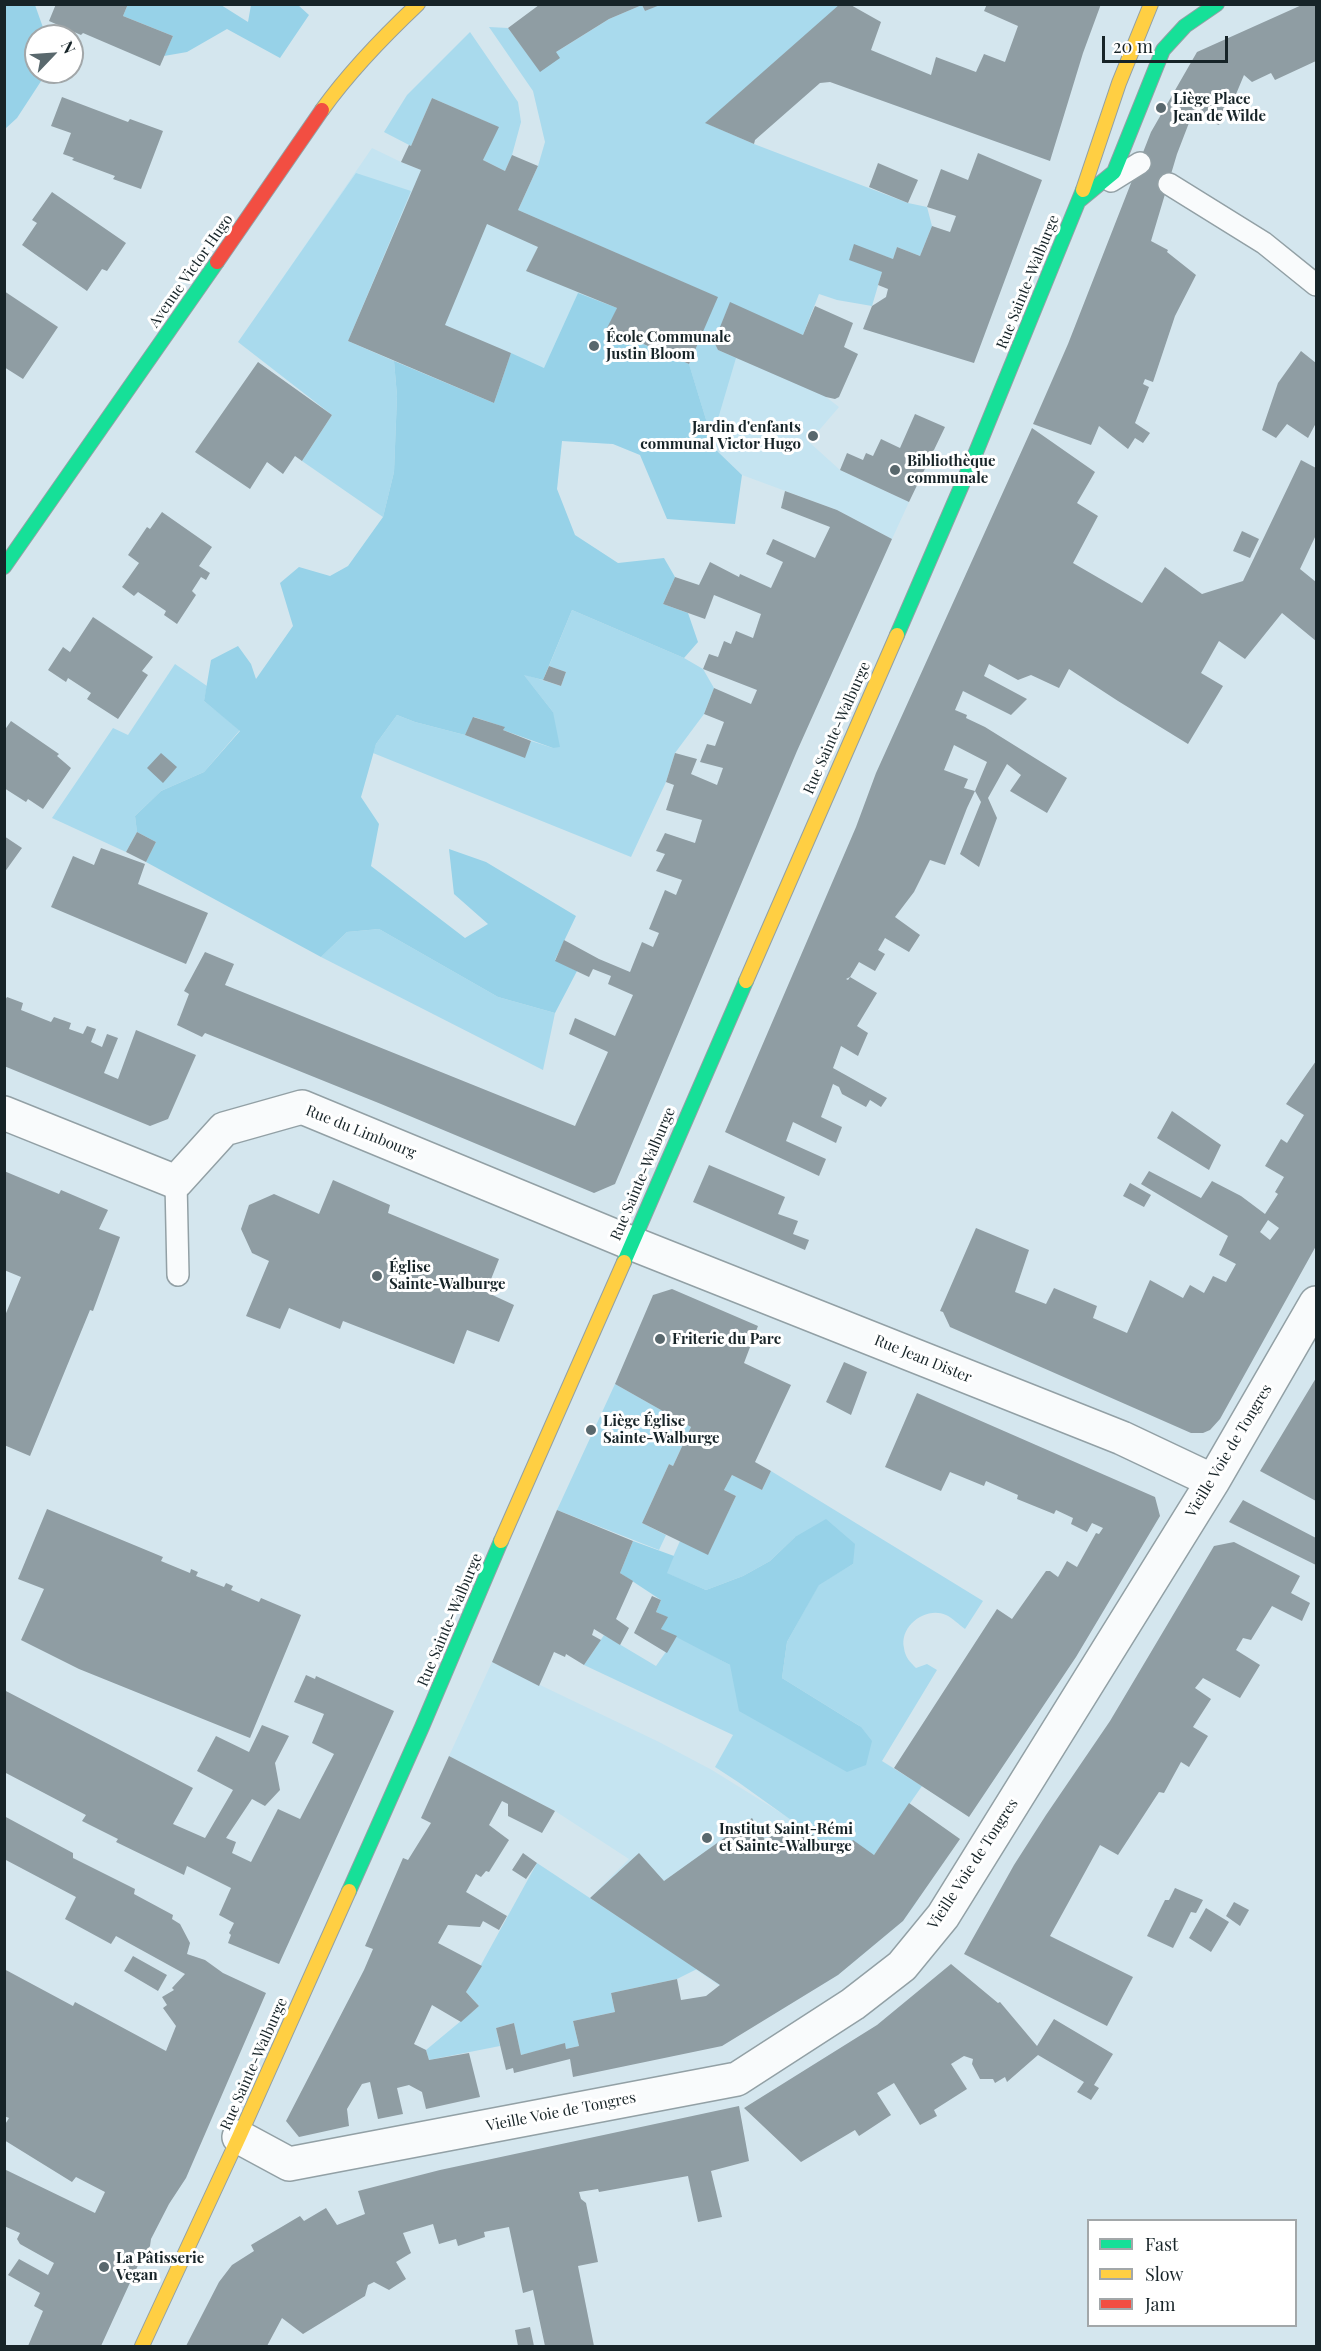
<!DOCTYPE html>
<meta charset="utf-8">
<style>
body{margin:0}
#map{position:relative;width:1321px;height:2351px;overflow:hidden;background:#d4e6ee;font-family:"Playfair Display",serif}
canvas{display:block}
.frame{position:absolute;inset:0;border:6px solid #172428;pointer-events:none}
.legend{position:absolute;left:1087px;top:2219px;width:210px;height:108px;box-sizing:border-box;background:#fff;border:2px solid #a2a7a9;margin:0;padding:8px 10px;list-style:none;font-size:18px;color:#172428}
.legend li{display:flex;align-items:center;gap:12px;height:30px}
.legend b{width:30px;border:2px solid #a2a7a9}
.north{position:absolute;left:24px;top:24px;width:60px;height:60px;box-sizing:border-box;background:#fff;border:2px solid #a2a7a9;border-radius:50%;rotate:65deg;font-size:16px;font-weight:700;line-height:24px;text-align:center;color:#172428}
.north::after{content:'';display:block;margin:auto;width:21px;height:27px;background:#59686d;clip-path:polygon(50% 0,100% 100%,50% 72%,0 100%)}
.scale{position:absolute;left:1102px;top:36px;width:126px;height:27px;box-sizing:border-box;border:3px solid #172428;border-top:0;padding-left:8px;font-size:18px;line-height:21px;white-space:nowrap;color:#172428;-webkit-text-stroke:4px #fff;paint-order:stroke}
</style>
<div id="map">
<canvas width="1321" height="2351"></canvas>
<div class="frame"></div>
<ul class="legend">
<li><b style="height:8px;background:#16e098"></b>Fast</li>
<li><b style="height:8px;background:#ffcf43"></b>Slow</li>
<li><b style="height:8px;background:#f24e42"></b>Jam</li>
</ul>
<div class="north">N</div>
<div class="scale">20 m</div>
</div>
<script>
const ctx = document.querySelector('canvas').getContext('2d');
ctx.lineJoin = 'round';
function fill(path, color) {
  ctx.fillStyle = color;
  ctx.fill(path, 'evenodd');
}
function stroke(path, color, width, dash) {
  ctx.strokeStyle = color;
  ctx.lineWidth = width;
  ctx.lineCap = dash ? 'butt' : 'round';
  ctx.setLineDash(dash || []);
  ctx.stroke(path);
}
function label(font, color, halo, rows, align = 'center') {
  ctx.font = font + ' "Playfair Display",serif';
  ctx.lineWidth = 6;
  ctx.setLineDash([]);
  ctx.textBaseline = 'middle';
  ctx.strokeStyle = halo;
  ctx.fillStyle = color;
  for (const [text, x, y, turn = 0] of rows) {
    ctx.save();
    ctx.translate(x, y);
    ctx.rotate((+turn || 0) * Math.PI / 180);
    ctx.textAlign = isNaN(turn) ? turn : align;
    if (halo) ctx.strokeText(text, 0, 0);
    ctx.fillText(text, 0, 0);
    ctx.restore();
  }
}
fill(new Path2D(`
 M372,148L401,162L499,201L844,352L826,397L839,407L809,442L840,470L909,502L892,539L837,510L742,475L715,449L640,455L613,444L562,441L557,489L494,403L264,305Z
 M492,1662L659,1742L712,1770L794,1821L840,1855L865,1866L916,1903L903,1921L838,1975L767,2018L590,1898L629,1859L555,1811L449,1756Z`), '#c5e4f1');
fill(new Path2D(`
 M660,4L840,5L706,123L754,144L908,203L927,207L932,226L920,256L897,247L893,259L854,245L882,272L872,306L837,300L819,294L803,335L730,303L714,342L718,350L736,358L712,439L689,364L717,297L518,210L538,166L545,142L533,91L489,27L508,28L540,71L556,52L569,44L609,19L642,5L645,11Z
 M470,32L518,102L521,122L512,155L505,171L483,160L498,127L432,98L411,146L384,132L407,95Z
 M356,173L411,191L348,341L394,361L397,396L394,472L383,517L302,461L332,415L238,342Z
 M572,610L684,658L703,669L714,688L704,714L675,753L666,782L631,857L373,753L376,744L397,715L415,722L465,735L524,757L531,741L553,748V712L523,674L561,686L566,672L549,666Z
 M175,664L207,686L204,701L240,730L204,772L161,791L135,816L137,832L126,852L52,818L113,728L128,735Z
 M379,929L498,997L555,1013L543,1070L321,957L347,932Z
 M615,1384L691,1427L673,1466L669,1464L642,1523L666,1535L659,1550L557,1510Z
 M771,1471L983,1601L965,1629C959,1625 953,1618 946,1615C926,1606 899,1626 904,1648C905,1657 910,1662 916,1668L927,1664L937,1670L882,1761L922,1786L874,1855H840L738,1782L715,1767L733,1735L584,1665L604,1635L656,1666L677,1636L730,1665L861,1727L782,1678L787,1642L819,1584L853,1564L795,1537L770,1561L743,1576L706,1590L666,1573L680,1541L708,1554L736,1496L724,1490L732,1475L762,1490Z
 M537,1863L697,1969L677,1979L611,1993L615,2012L573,2021L579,2046L566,2049L565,2044L521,2055L514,2023L496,2028L500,2046L429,2060L426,2050L479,2006L466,1992Z`), '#a9daed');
fill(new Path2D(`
 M5,4L35,5L46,36H36V72H47L17,118L5,129Z
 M128,4L221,5L248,22L251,5H298L309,15L280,58L227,29L187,52L164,56L173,36L123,16Z
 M578,293L617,308L608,329L689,364L715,449L742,475L735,524L667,519L640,455L613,444L562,441L557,489L575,535L618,563L664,558L675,577L663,604L688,613L698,642L684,658L572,610L543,680L524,675L553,712L560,747L553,748L503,730L504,727L474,717L465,735L415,722L397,715L376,744L361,797L379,824L371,866L465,938L488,924L454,894L449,849L486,862L576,916L555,960L577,971L555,1013L498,997L379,929L347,932L321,957L146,862L156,842L137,832L135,816L161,791L204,772L240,731L204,701L211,660L238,646L251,664L256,679L293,626L280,583L299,567L330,576L348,566L383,517L394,472L397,396L394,361L494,403L511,353L544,368Z
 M826,1519L855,1544L853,1564L819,1585L787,1642L782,1678L861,1727L872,1741L866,1765L847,1772L739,1711L730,1665L661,1629L667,1617L656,1612L661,1600L620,1573L633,1541L674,1556L667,1573L706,1590L743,1576L770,1561L795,1537Z`), '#97d2e8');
fill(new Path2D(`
 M56,4H128L123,16L173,36L160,66L83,33L81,35L49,21Z
 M840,4H849L881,22L871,50L931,75L936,57L976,72L984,54L1005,62L1018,26L984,11L987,4H1101L1083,53L1050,161L830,82L820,83L755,140L754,144L705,123Z
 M1304,4H1316V61L1275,80L1271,73L1252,82L1244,75L1234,99L1228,97L1219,125L1192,115L1177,154L1151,241L1168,250L1167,252L1196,275L1175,316L1153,382L1145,379L1143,384L1149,387L1135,423L1150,433L1143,443L1135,438L1128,449L1099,426L1091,445L1033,424L1068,344L1151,132L1197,52Z
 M539,5H660L645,11L642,5L609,19L556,52L560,58L540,72L508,28Z
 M62,97L128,122L130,119L163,131L141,189L113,179L115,176L72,160L74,158L63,154L71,133L51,126Z
 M432,98L499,127L483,160L505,171L512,155L538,166L518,210L718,297L689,364L607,328L617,308L526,271L538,247L487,224L445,325L511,353L494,403L348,341L421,170L401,162L409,145L411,146Z
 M978,153L1042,180L974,363L863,329L872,306L886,297L888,289L878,285L882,272L849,260L854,244L893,259L897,247L920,256L932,226L950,232L956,216L927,207L941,169L968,180Z
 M878,163L918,180L908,203L869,187Z
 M52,192L126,243L107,271L102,269L87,291L22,245L37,223L32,220Z
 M4,291L58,327L23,379L4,367Z
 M730,302L803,335L815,306L853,323L844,347L858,354L839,397L835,399L826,397L718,350L714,342Z
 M1301,351L1316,363V423L1308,438L1287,424L1276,438L1262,430L1278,383Z
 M258,362L332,415L302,461L295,456L283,474L267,462L250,489L195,452Z
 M915,414L945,427L909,502L840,470L847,453L863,460L866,453L873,456L881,439L900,448Z
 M1032,428L1095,472L1077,503L1098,516L1073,563L1142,603L1165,567L1202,594L1243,581L1301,460L1316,468V535L1300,569L1316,582V641L1282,613L1245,659L1219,641L1201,673L1223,686L1188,744L1118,701L1069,669L1059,688L1031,675L1018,680L989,664L984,676L1027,699L1011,715L963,691L955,710L967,715L966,718L985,727L1067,778L1047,813L1010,791L1021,775L1007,764L988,798L997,818L979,867L960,854L981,802L975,791L987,762L954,745L944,770L968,779L964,788L975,791L967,808L945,865L930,860L914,892L895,917L920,935L909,952L885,938L878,950L885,954L875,971L859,962L850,977L846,979L848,980L850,977L877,993L857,1026L868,1033L858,1056L841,1046L833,1068L887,1098L881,1107L870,1100L866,1107L842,1094L839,1087L833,1084L821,1117L842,1127L836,1143L793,1122L786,1141L826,1159L819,1176L725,1132L856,827L876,773Z
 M785,491L837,510L892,539L797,751L615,1184L594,1193L381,1104L205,1033L202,1037L177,1025L189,994L184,991L205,952L234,964L225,985L575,1126L608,1052L569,1034L575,1018L615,1036L633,995L608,984L611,976L593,969L589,977L555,961L564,940L599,959L630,972L642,942L653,947L659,933L649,929L665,890L676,895L682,880L656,871L665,854L656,851L665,833L695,843L702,820L666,810L674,785L666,782L675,753L697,759L691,774L717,785L723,768L700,762L707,744L715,746L724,722L704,714L714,688L751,704L757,690L703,669L709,654L718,657L724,641L731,644L736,631L753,638L761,614L714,595L705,619L663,604L675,577L699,585L710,562L739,577L740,574L771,588L783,562L766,554L773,539L815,558L830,527L781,508Z
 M162,512L212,547L199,566L210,573L206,580L201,577L192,591L196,595L177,624L164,615L166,611L138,592L134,596L122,587L139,563L128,555L147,527L150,529Z
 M1242,531L1259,539L1250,558L1233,551Z
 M93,617L153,657L142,671L148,675L118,719L87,699L91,693L68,678L66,682L48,670L63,647L70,652Z
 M549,666L566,672L561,686L543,680Z
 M473,717L505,727L503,730L531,741L525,758L465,735Z
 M11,721L59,754L57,756L71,768L43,809L28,799L26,802L4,788V731Z
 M161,753L177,767L163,783L147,768Z
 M137,832L156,842L146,862L126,852Z
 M4,836L22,848L4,873Z
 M101,848L145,864L138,884L208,913L186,964L51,907L73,856L94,865Z
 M7,997L23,1003L21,1010L51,1022L54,1017L71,1023L69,1029L83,1034L87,1026L96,1029L91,1042L102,1047L107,1034L118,1038L104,1073L118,1079L136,1030L196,1055L168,1119L150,1126L4,1066V1002Z
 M1316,1061V1246L1220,1419L1210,1430L1203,1433H1191L950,1327L943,1312L940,1311L976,1228L1029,1250L1015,1292L1046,1304L1054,1288L1097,1306L1093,1318L1127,1333L1150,1280L1183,1298L1190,1285L1204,1293L1213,1276L1226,1282L1236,1264L1219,1255L1228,1236L1141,1184L1149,1171L1201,1198L1212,1181L1241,1196L1265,1214L1278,1194L1275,1192L1284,1177L1265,1166L1281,1139L1287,1143L1304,1115L1286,1104ZM1268,1220L1279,1228L1270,1240L1260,1232Z
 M1172,1111L1221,1145L1209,1170L1157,1138Z
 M709,1165L785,1197L778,1214L798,1221L793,1234L809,1240L805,1250L693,1202Z
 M4,1171L59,1194L61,1190L108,1210L99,1229L120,1237L93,1311L90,1310L30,1456L4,1445V1318L21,1277L4,1270Z
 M333,1180L390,1205L388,1213L499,1259L486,1292L514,1305L499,1342L467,1330L454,1364L343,1321L340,1329L289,1308L280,1329L246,1316L269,1261L252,1253L241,1229L249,1205L274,1194L319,1214Z
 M1130,1183L1151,1195L1144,1207L1123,1196Z
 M672,1289L758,1326L744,1363L791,1385L755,1462L771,1471L762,1490L732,1475L724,1490L736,1496L708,1555L642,1523L669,1464L673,1466L691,1427L615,1384L653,1295Z
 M844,1362L867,1372L851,1415L826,1402Z
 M1316,1378V1501L1260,1471Z
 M917,1393L1155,1497L1160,1516L1076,1657L969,1817L894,1768L997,1609L1012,1619L1046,1571H1050L1058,1577L1067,1561L1077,1567L1096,1533L1099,1534L1103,1528L1092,1523L1087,1532L1071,1524L1073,1518L1056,1510L1054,1514L1017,1499L1018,1495L986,1481L984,1486L950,1472L941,1491L885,1467Z
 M1243,1500L1316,1538V1565L1229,1522Z
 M47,1509L163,1557L161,1561L190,1573L191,1569L198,1572L196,1576L224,1587L226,1583L233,1586L231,1590L259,1602L261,1598L301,1615L250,1738L79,1669L21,1640L44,1589L18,1579Z
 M557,1510L633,1541L620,1573L633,1581L616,1619L629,1628L620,1645L594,1629L592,1635L601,1640L584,1665L566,1654L565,1657L554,1652L539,1686L492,1662Z
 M1234,1542L1300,1576L1291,1593L1310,1603L1302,1621L1272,1606L1251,1640L1243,1638L1236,1650L1260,1665L1240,1698L1203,1678L1195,1688L1211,1699L1193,1727L1208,1736L1189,1767L1181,1762L1164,1793L1159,1792L1118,1855L1100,1845L1050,1936L1133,1977L1107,2026L964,1954L1014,1865L1046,1815L1110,1721L1214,1546Z
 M652,1596L661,1600L656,1612L668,1617L661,1629L677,1636L667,1653L634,1633Z
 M306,1675L315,1679L316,1676L394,1711L279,1964L228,1943L231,1935L229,1933L234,1923L219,1915L231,1888L187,1866L184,1875L116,1842L118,1839L82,1821L86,1815L4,1772V1690L193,1788L173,1824L205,1838L233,1790L197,1771L216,1736L249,1752L262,1725L289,1736L275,1763L280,1790L265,1806L252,1799L226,1838L236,1842L232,1853L251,1862L278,1809L300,1819L334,1754L312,1743L324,1714L294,1702Z
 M449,1756L555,1811L542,1833L508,1816V1804L502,1801L489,1825L509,1840L489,1872L486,1871L481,1877L476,1874L466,1892L507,1916L499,1930L483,1921L480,1927L448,1925L438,1943L482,1966L466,1992L479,2006L461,2022L432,2005L414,2044L426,2050L429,2060L469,2053L480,2097L426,2109L422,2092L409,2085L397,2088L403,2114L378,2119L370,2082L362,2084L347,2109L349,2126L299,2137L286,2121L364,1970L373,1949L365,1946L403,1858L408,1860L431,1823L421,1818Z
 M909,1803L960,1839L903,1921L838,1975L722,2046L573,2077L570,2059L514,2073L513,2068L506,2070L496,2028L514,2023L521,2055L565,2043L566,2049L579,2046L573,2021L615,2012L611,1993L677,1979L681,2000L706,1996L720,1985L590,1898L639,1853L664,1881L752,1818L765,1840L794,1821L840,1855L853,1840L874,1855Z
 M4,1816L73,1853V1858L135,1889L134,1894L173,1915L172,1919L180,1924L190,1943L187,1954L205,1960L223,1973L266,1993L186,2178L169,2204L151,2239L150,2246L139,2263L101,2346H28L43,2311L34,2306L40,2293L8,2275L19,2259L48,2275L54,2263L20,2244L17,2239L20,2233L4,2226V2169L95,2213L105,2192L76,2177L72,2182L4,2140V2126L9,2118L4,2116V1969L73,2006L75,2002L166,2051L176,2026L163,2008L167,2005L162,1997L174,1990L172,1988L185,1974L116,1936L111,1944L65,1919L76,1897L4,1859Z
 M523,1853L537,1863L526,1879L512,1870Z
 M1175,1888L1203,1900L1196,1913L1191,1912L1173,1948L1147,1936L1165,1900H1169Z
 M1234,1902L1249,1910L1240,1926L1226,1916Z
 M1206,1908L1229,1922L1211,1952L1189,1938Z
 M133,1956L167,1975L158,1991L124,1971Z
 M951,1964L998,2003L1000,2002L1037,2046L1054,2019L1113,2054L1094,2085L1099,2088L1091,2100L1077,2092L1084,2082L1038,2055L1007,2082L1005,2077L995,2083L993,2079H980L972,2064L973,2059L964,2056L951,2064L967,2089L934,2110L937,2116L920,2125L894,2083L877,2093L891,2115L859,2136L855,2130L801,2162L744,2108L877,2025Z
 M739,2106L749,2161L711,2171L722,2217L698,2222L688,2176L599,2192L598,2189L579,2192L581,2199L586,2203L598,2262L578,2266L594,2346H545L533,2290L523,2293L509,2227L484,2232L485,2237L458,2246L456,2239L439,2244L433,2224L403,2233L411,2253L396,2262L406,2279L389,2290L374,2282L368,2285L365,2296L303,2334L282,2318L267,2346H186L219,2282L232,2265L254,2251L251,2245L300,2216L304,2221L326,2208L337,2225L365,2214L358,2191L440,2170Z
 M530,2327L534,2346H518L515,2330Z`), '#8f9da3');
const lane = new Path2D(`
 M1111,181L1140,163
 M1169,184L1264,243L1316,285
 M176,1182L178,1275`);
const street = new Path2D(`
 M4,1113L176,1182L224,1129L302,1107L631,1243L1122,1438L1213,1481
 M239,2137L289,2164L737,2079L853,2004L902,1966L943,1916L1213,1481L1316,1303`);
const fast = new Path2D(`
 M1080,200L1114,172L1163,50L1185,26L1217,4
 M4,567L217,262
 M897,635L974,457L1083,190
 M624,1262L746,981
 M349,1891L422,1727L501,1541`);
const slow = new Path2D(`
 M322,110C350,71 383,37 418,4
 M1083,190L1119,83L1151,4
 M746,981L897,635
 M501,1541L624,1262
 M142,2346L239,2137L349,1891`);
const jam = new Path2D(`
 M217,262L322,110`);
stroke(lane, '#92a0a5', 24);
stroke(street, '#92a0a5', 36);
stroke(fast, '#92a0a5', 16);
stroke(slow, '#92a0a5', 16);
stroke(jam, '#92a0a5', 16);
stroke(lane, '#f9fbfc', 21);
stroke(street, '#f9fbfc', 33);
stroke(fast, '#16e098', 14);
stroke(slow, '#ffcf43', 14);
stroke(jam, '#f24e42', 14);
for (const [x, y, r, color] of [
 [1161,108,6,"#59686d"],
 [594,346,6,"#59686d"],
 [813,436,6,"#59686d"],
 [895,470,6,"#59686d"],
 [377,1276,6,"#59686d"],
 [660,1339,6,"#59686d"],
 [591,1430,6,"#59686d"],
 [707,1838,6,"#59686d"],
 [104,2267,6,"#59686d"]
]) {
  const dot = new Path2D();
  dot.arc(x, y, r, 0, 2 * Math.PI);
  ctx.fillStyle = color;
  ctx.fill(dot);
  stroke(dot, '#fff', 2);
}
label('bold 15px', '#172428', '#fff', [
 ["Liège Place",1173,99],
 ["Jean de Wilde",1173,116],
 ["École Communale",606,337],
 ["Justin Bloom",606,354],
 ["Jardin d'enfants",801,427,"right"],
 ["communal Victor Hugo",801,444,"right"],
 ["Bibliothèque",907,461],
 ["communale",907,478],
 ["Église",389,1267],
 ["Sainte-Walburge",389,1284],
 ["Friterie du Parc",672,1339],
 ["Liège Église",603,1421],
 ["Sainte-Walburge",603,1438],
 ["Institut Saint-Rémi",719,1829],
 ["et Sainte-Walburge",719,1846],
 ["La Pâtisserie",116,2258],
 ["Vegan",116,2275]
], 'left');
label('15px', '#172428', '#fff', [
 ["Avenue Victor Hugo",191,271,-55],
 ["Rue Sainte-Walburge",1028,282,-68],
 ["Rue Sainte-Walburge",837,728,-66],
 ["Rue du Limbourg",361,1132,22],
 ["Rue Sainte-Walburge",643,1174,-67],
 ["Rue Jean Dister",923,1359,22],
 ["Vieille Voie de Tongres",1229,1451,-59],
 ["Rue Sainte-Walburge",450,1620,-67],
 ["Vieille Voie de Tongres",973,1864,-57],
 ["Rue Sainte-Walburge",254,2064,-66],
 ["Vieille Voie de Tongres",561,2112,-11]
]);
</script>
